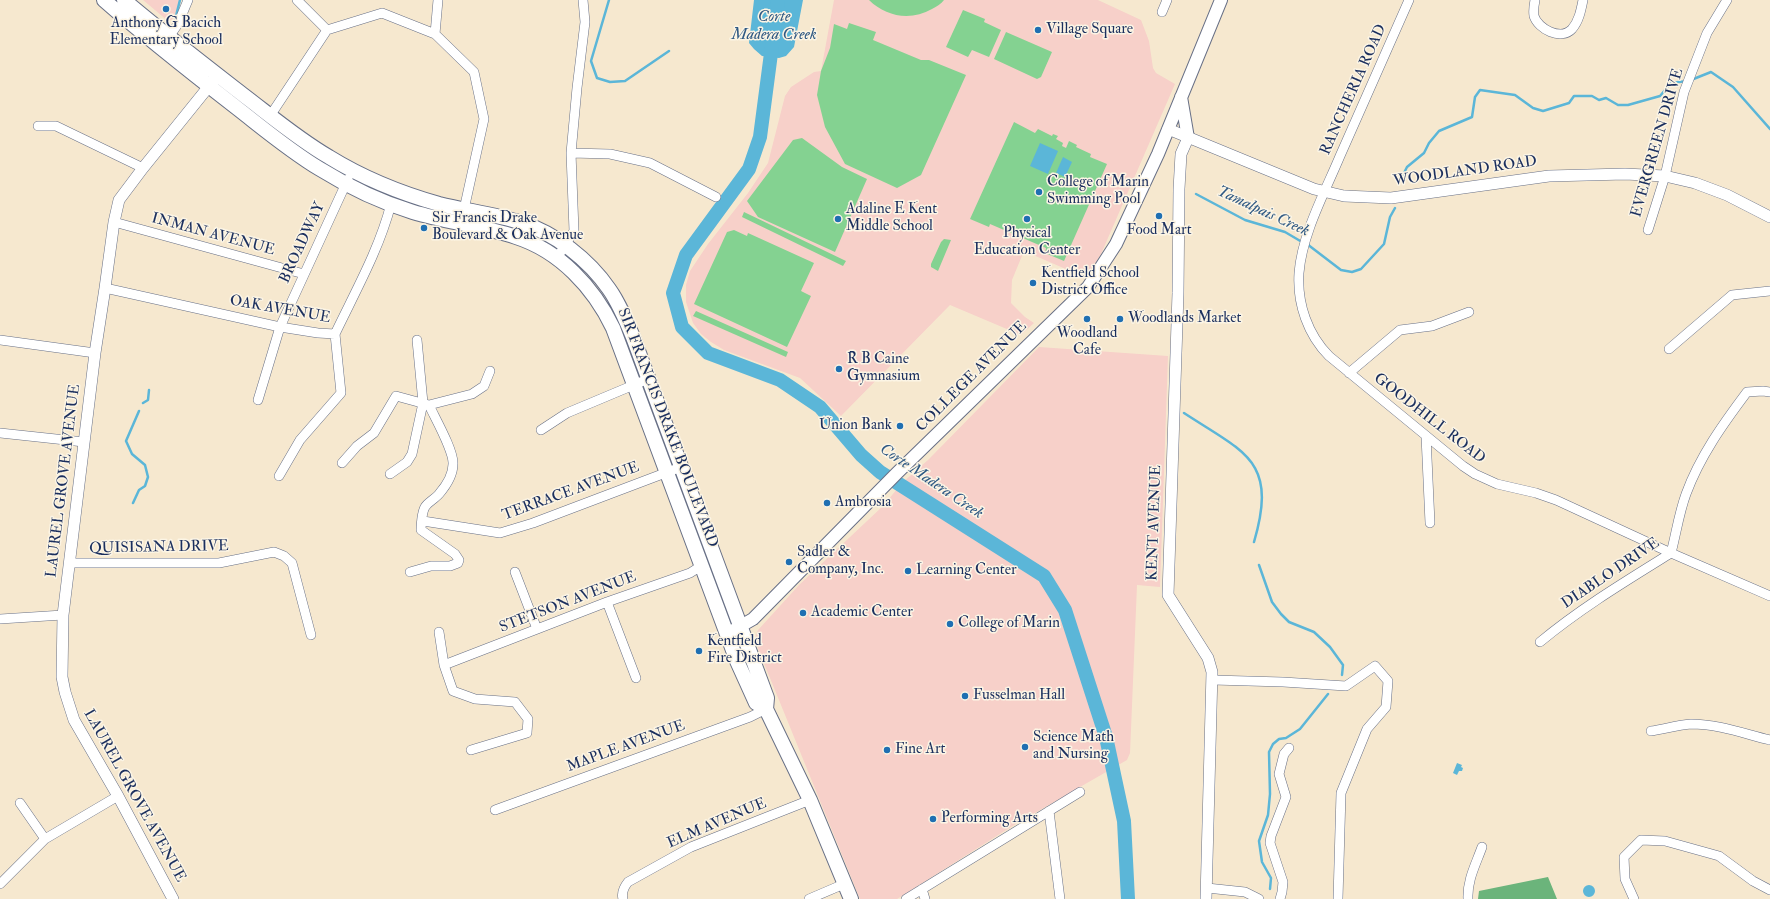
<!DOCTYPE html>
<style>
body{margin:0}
canvas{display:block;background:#f6e8cf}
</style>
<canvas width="1770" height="899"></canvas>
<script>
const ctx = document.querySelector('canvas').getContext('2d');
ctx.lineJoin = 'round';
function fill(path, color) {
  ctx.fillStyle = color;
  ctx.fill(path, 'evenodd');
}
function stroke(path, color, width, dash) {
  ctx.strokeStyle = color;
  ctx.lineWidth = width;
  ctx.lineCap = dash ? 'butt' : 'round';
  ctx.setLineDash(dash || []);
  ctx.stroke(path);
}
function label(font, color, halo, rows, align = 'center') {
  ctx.font = font + ' "IM FELL Double Pica",serif';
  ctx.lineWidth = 3;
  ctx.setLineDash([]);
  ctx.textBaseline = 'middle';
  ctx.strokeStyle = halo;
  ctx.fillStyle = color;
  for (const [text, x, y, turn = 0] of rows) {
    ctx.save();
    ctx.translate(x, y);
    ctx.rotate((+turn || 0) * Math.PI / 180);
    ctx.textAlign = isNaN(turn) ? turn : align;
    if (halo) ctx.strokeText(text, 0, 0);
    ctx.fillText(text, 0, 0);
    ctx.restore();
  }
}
fill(new Path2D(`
 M143,0H181L173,19L168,21Z
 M834,0H1098L1141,20L1149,41L1153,68L1156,73L1175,84L1101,254L1094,265L1082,279L1068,270L1024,251L1012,280L1011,303L1025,317L1034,323L1021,335L950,305L841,416L800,378L724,350L711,342L701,334L693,323L686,302V285L690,271L708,244L748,193L768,163L785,96L791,87L814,72L821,71Z
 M1039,347L1168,356L1160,587L1137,585L1130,753L1127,760L1014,825L897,899H860L759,651L756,641V635L758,630L800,584L883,506L902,483L928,460Z`), '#f7d0c9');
fill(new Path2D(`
 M869,0H944C941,4 937,6 932,9C911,21 886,17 869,0Z
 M963,10L985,19L984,22L1001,30L989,57L972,50L968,57L946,47Z
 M849,23L876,32L873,40L921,60H929L966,75L921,175L897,188L845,164L825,127L817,95L821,71L830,48L834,24L847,29Z
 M1006,32L1052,52L1041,77L1037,79L994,59Z
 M1014,122L1035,133L1038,129L1052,136L1053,134L1058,136L1056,139L1063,143L1062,146L1066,148L1069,141L1077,145L1076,147L1091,154L1090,157L1107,164L1064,261L1045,253L1046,248L990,224L989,227L970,219Z
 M802,138L842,167L867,179L835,252L758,217L747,201L793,140Z
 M744,212L846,261L843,266L742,217Z
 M734,230L747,236L748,233L814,263L801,291L811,296L787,347L694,304L727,232Z
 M944,239L951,240L938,271L931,267V264L941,242Z
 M696,311L788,352L786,357L693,316Z`), '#84d291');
fill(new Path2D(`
 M1548,877L1557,899H1478L1479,891Z`), '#6bb47b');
fill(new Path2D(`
 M754,0H803L794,47L786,56L779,58L762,56L754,49L749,43Z
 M1040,143L1058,151L1048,174L1030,166Z
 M1063,157L1072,162L1065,177L1056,173Z
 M1457,763L1462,765L1461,767L1463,768L1462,771H1459L1457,775L1453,773Z
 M1583 891a6 6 0 1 1 12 0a6 6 0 1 1-12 0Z`), '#5bb6d8');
stroke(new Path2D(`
 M609,0L591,61L597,78L610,82L625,81L669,51
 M176,16L180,0
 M1691,80L1711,72L1733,87L1770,129
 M1400,181L1407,167L1424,153L1429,143L1439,131L1472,117L1475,97L1480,90L1515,95L1533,108L1543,111L1569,103L1574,96H1592L1599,100L1606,98L1618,105H1628L1660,96L1671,83L1687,81
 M1196,194L1245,220L1285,232L1302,242
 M1307,244L1341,270L1352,272L1361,269L1384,244L1390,217L1395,208
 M143,403L148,400L149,390
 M1184,413C1245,453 1278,460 1254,542
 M133,503L139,490L145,486L148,477L145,465L132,454L126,441L139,411
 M1259,565L1272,602L1281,614L1289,622L1314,632L1330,647L1343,665L1342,675
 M1270,889L1271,878L1262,862L1259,841L1268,815L1270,794L1269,752L1273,744L1279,739L1286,738L1300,729L1328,694`), '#5bb6d8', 2.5);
stroke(new Path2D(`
 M778,0L760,137L749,169L686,255L673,293L682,327L708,353L780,380L820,407L861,455L880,472L1044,576L1065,610L1106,737L1124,821L1128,899`), '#5bb6d8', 14);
const minor = new Path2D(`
 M297,0L327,30
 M1409,0C1386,52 1363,104 1340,156C1325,192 1302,234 1299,273C1297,304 1308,335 1329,356L1463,466L1475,474L1497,484L1536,493L1556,500L1671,553L1770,596
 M1535,0C1534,5 1533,10 1534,16C1538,29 1561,41 1572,29C1579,21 1581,10 1583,0
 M1162,12L1167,0
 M435,34L438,0
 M169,37L178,24L188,0
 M270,116L327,30L382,13L435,34L474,72L484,119L463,214
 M38,126H56L143,168
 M571,153L610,154L650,163L716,197
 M114,222L304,274
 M1648,230L1665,176L1684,92L1707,33L1727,0
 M557,258L574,231L571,153L577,88L585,22L583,0
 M105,288L280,327L318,333L335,334C355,292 379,250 391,204
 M0,340L95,353
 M1669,349L1732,295L1770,291
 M1349,373L1400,330L1432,326L1469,312
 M258,400L280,327L348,179
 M429,405L472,394L484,386L490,371
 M541,430L567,413L648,379
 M0,433L84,442
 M1426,436L1430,523
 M342,463L357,446L374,433L396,396L429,405C435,418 454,451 453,464C453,475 445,487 439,494C435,499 428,502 425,507C422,512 421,525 421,530L455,554L459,560L458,563L450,566H431L410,572
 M390,474L407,462L412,454L423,403L417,340
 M279,476L300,440L341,393L335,334
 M423,521L500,533L533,523L681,467
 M69,563H219L274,552L284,556L292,563L311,635
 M515,572L537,629
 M607,602L636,678
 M0,619L63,615
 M439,632L444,665L453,691L475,699L515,702L528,719L527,733L471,750
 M1540,642C1581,608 1626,581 1671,553C1676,534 1679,513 1686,494C1700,456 1723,424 1747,392L1763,391L1770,392
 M444,665L607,602L690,573L701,566
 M1213,680L1283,682L1346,686L1375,666L1388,681L1386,707L1367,729L1341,793L1338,899
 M1651,731C1664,729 1678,725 1691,724C1718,724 1745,734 1770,740
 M20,803L45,839
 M495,810L750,717L766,709
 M1049,811L1060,899
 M0,884L45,839L118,796
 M1207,888L1245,892L1259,899
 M922,889L925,899
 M623,899C621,892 624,887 628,882L691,847L810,800
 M809,899L844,884
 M906,899L1080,792
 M1280,899L1282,892L1283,882L1270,843L1271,836L1286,797L1279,774L1284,754L1289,748
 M1468,899C1467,880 1476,864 1482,847
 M1634,899L1625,879L1624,857L1641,840L1665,841L1719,856L1753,881L1770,890`);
const tertiary = new Path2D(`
 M1168,129L1314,189L1344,196L1391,198L1549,176L1625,174L1665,176L1695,183L1727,195L1770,217
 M1188,138L1181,154L1179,189L1178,293L1168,595L1208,658L1212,672L1206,899
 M173,899L118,796L74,720L65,692L62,677L63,615L95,353L105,288L114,222L119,200L143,168L214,80`);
const secondary = new Path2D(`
 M1181,97L1188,138
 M732,631L753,619L897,473L1088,287L1116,244L1158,154L1221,0`);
const primary = new Path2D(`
 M104,0C147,38 192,73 237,108C264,129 290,151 320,169C349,187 380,202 413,212C447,222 483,226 516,237C560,251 594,288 613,328L737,661L756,703L766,709
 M124,0C163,33 202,63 242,94C271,116 298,139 329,157C363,178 400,193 439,204C467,211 495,214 522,223C555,233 589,260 609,289C619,303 626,320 633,337L767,698L766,709L810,800L851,899`);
stroke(minor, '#687086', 10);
stroke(tertiary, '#687086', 12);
stroke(secondary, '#687086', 14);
stroke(primary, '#687086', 16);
stroke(minor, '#fff', 9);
stroke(tertiary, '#fff', 11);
stroke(secondary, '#fff', 12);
stroke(primary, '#fff', 14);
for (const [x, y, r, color] of [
 [166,9,4,"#1f6fb2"],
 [1038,30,4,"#1f6fb2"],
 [1039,192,4,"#1f6fb2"],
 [1159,216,4,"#1f6fb2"],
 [838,219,4,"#1f6fb2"],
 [1027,219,4,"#1f6fb2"],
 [424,228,4,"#1f6fb2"],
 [1033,283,4,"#1f6fb2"],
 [1087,319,4,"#1f6fb2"],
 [1120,319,4,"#1f6fb2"],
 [839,369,4,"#1f6fb2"],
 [900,426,4,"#1f6fb2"],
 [827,503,4,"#1f6fb2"],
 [789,562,4,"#1f6fb2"],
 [908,571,4,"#1f6fb2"],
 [803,613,4,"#1f6fb2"],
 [950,624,4,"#1f6fb2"],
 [699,651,4,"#1f6fb2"],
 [965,696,4,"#1f6fb2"],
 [1025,747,4,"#1f6fb2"],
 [887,750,4,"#1f6fb2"],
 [933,819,4,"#1f6fb2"]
]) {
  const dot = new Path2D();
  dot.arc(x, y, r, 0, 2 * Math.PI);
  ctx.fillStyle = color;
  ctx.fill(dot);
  stroke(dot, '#fcf5e5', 1.5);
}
label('15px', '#1b2f5e', '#fcf5e5', [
 ["Anthony G Bacich",166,24,"center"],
 ["Elementary School",166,41,"center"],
 ["Village Square",1046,30],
 ["College of Marin",1047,183],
 ["Swimming Pool",1047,200],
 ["Adaline E Kent",846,210],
 ["Middle School",846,227],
 ["Sir Francis Drake",432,219],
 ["Boulevard & Oak Avenue",432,236],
 ["Food Mart",1159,231,"center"],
 ["Physical",1027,234,"center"],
 ["Education Center",1027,251,"center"],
 ["Kentfield School",1041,274],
 ["District Office",1041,291],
 ["Woodlands Market",1128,319],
 ["Woodland",1087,334,"center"],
 ["Cafe",1087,351,"center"],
 ["R B Caine",847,360],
 ["Gymnasium",847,377],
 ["Union Bank",892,426,"right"],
 ["Ambrosia",835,503],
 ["Sadler &",797,553],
 ["Company, Inc.",797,570],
 ["Learning Center",916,571],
 ["Academic Center",811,613],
 ["College of Marin",958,624],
 ["Kentfield",707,642],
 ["Fire District",707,659],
 ["Fusselman Hall",973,696],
 ["Science Math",1033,738],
 ["and Nursing",1033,755],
 ["Fine Art",895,750],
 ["Performing Arts",941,819]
], 'left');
label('15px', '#1b2f5e', '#fcf5e5', [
 ["RANCHERIA ROAD",1354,90,-66],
 ["EVERGREEN DRIVE",1658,143,-74],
 ["WOODLAND ROAD",1465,172,-8],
 ["INMAN AVENUE",213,235,15],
 ["BROADWAY",303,243,-65],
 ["OAK AVENUE",280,310,10],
 ["COLLEGE AVENUE",972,377,-45],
 ["GOODHILL ROAD",1429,419,38],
 ["SIR FRANCIS DRAKE BOULEVARD",667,428,69],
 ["LAUREL GROVE AVENUE",64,481,-83],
 ["TERRACE AVENUE",571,492,-20],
 ["KENT AVENUE",1155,523,-88],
 ["QUISISANA DRIVE",159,548,-1],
 ["DIABLO DRIVE",1611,574,-34],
 ["STETSON AVENUE",568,603,-21],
 ["MAPLE AVENUE",626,747,-20],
 ["LAUREL GROVE AVENUE",134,796,61],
 ["ELM AVENUE",717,824,-23]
]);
label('italic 16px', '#2e5883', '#fcf5e5', [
 ["Corte",774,18],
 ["Madera Creek",774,36],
 ["Tamalpais Creek",1263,212,25],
 ["Corte Madera Creek",931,482,34]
]);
</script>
